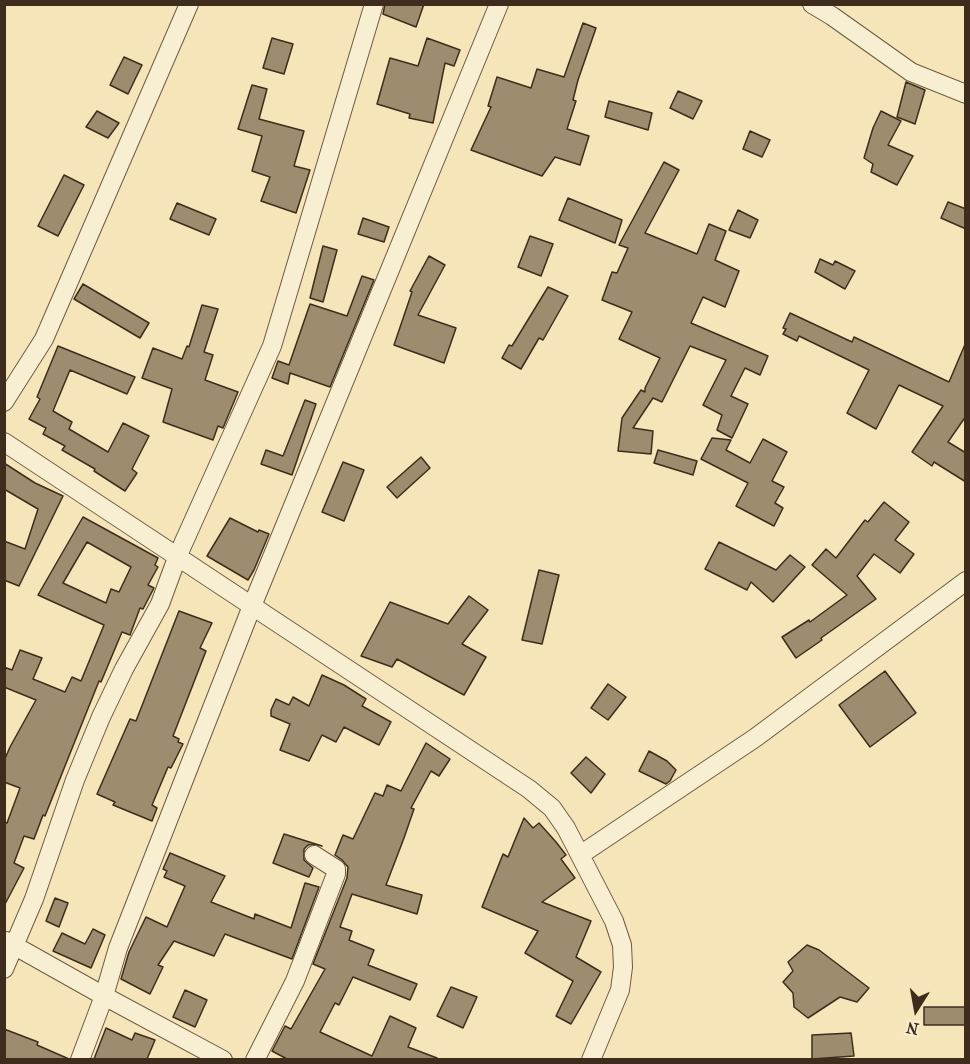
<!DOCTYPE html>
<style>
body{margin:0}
#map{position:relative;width:970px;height:1064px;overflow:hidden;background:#f5e5b9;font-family:"IM FELL French Canon",serif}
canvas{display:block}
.frame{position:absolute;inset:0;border:6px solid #3e2d1c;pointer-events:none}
.north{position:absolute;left:886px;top:980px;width:60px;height:60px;-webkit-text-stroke:4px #f8eed2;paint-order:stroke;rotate:191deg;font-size:16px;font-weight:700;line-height:24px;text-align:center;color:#3e2d1c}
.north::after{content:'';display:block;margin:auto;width:21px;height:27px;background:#3e2d1c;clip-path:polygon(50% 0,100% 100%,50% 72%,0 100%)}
</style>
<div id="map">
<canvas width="970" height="1064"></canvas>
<div class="frame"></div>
<div class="north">N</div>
</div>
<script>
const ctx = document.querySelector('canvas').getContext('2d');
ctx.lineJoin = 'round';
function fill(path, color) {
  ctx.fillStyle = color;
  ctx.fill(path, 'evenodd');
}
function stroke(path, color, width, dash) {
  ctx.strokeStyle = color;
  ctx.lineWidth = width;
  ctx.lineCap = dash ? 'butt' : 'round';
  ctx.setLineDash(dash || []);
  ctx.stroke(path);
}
const building = new Path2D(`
 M385,4H424L416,27L383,14Z
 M583,23L596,28L578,80L573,100L576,101L567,129L589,136L580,165L555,157L542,176L471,150L491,107L488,106L497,77L531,88L537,69L564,77Z
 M272,38L293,44L284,74L263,68Z
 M427,38L460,50L454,66L445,63L433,123L409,118L410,114L377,104L390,58L418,66Z
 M124,57L142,65L128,94L110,85Z
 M906,82L925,90L915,124L897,117Z
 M252,85L267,89L259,119L304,131L294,166L310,170L296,213L261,201L270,177L252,171L262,136L238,129Z
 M678,91L702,101L693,119L670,108Z
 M609,101L652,113L648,130L605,117Z
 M97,111L119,123L108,138L86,127Z
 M881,111L901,121L888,145L913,156L897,185L871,172L873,164L864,158L873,128Z
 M750,131L770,140L762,157L743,149Z
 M664,162L679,170L645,233L697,254L709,224L726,231L715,260L739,271L725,307L703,297L691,323L768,356L760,375L745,368L731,396L748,404L732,438L717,430L722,415L703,405L726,360L690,346L662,402L653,398L633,428L653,431L651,454L618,451L622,418L641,390L645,392V388L660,358L619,339L632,312L602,300L612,272L617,273L628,248L619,245Z
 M64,175L84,185L58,236L38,226Z
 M568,198L622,220L615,243L559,220Z
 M948,202L966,209V229L941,218Z
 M177,203L216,219L209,235L170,219Z
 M738,210L758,220L750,238L729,230Z
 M363,218L389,227L384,242L358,234Z
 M530,236L553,244L541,276L518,267Z
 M323,246L337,250L323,302L310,298Z
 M429,256L445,265L418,315L456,328L444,363L394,345L412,292L410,291Z
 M820,259L833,265L835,261L855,271L845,289L815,272Z
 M362,276L374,280L330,387L290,373L288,384L272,378L278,361L289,365L310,304L347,316Z
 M83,284L149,323L140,338L74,299Z
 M548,287L568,296L543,340L539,338L521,369L502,358L509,345L512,346Z
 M202,305L218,309L204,352L213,355L205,380L238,392L223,428L218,426L213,440L163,422L172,389L142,378L153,348L182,359L187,346L189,347Z
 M790,313L852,342L854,337L949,382L966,342V416L948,442L966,453V482L934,462L932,466L912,452L943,406L899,385L876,429L847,413L869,370L799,336L797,341L783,334L786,329L783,328Z
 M58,346L135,377L127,394L70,370L53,411L72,422L69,429L108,452L123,423L149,436L132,469L137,473L125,491L94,471L95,469L62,450L65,446L43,434L46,428L29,419L40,399L37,397Z
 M305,400L316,404L292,475L261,464L266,450L283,456Z
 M712,438L731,440L726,450L750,463L763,439L787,452L772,481L784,487L775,503L783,508L774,526L736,506L748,483L701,459Z
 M658,450L697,461L693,475L654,463Z
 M421,457L430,468L397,498L387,487Z
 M343,462L364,470L344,521L322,512Z
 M4,463L35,483L63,496L19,586L4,580V541L25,549L38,509L4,489Z
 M884,502L909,522L895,540L914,554L900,573L874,554L857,576L876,599L821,638L822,640L796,658L782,637L809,620L810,622L847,595L812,565L826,549L836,558L865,520L868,522Z
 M83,517L158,558L155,565L158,567L148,585L154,588L143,609L140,608L130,635L122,632L101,682L99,681L45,816L43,815L34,839L24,836L14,863L24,868L4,906V822L7,823L20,788L4,782V761L10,747L36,700L4,687V667L12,670L20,650L42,658L33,679L65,692L72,677L81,681L104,625L38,595ZM87,542L131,567L119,592L111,589L106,603L63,583Z
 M230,518L258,532L259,530L269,534L254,570L248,580L207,556Z
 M719,542L776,570L790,555L805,567L773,602L751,582L747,590L705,569Z
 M539,570L559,575L542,644L522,640Z
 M469,596L488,610L462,644L486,657L464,695L397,659L392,667L361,656L390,602L448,624Z
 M179,611L212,623L200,648L206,651L173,736L179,739L178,742L183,744L171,768L168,767L152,805L157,808L152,821L113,805L115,802L97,794L130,719L136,721Z
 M885,671L916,713L870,747L839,705Z
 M322,675L344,685L366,699L362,706L391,722L379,745L344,727L336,742L322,735L309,761L280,750L290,724L271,716V710L276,699L289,705L293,697L309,706Z
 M608,684L626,697L608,720L591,708Z
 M426,743L450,759L439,776L431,771L411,808L414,809L404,838L386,885L422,895L417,914L352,894L340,927L352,931L349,940L374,950L368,965L417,984L410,1000L353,977L339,1005L335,1003L320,1032L372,1056L390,1016L416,1028L408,1047L437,1058V1059H287L272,1051L285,1026L291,1029L325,969L313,964L347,878L348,867L342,860L335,855L343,835L353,839L375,793L383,796L387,785L401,791Z
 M649,751L667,761L676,770L670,781L666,784L639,771Z
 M586,757L605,774L591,793L571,773Z
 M524,818L533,828L539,823L556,842L566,855L561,859L575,878L542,902L591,921L576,957L601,972L571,1024L556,1016L573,981L525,953L538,931L482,907L503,854L508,857Z
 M284,834L322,846L314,844L308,845L304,849V860L313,868L309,877L273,863Z
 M170,853L225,876L211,902L254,919L255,914L291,928L305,883L319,887L292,959L225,934L214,956L174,941L158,965L163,967L150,994L121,979L129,952L146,917L167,927L185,886L164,877L167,871L163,869Z
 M55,898L68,903L59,927L46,921Z
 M93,929L105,935L91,968L53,951L62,933L85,944Z
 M807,945L819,950L869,988L857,1002L840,997L808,1018L794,1007L793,993L783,982L793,971L788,962Z
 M451,987L477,997L463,1028L437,1016Z
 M185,990L207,1000L195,1027L173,1017Z
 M924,1007H966V1025H924Z
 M106,1028L132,1040L135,1033L155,1040L147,1059H94Z
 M4,1029L38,1042L37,1045L69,1059H4Z
 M851,1033L854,1056L812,1059V1035Z`);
fill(building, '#9d8d6e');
stroke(building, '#3e2d1c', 1.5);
const street = new Path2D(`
 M812,4L832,16L911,72L966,94
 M4,402L44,339L189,4
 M4,442L529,789L552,808L566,828L614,921L622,945L623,967L620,990L591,1060
 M580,855L755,738L966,581
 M6,941L104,996L223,1060
 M4,969L34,899L75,780L101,717L124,669L160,604L178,555L272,346L374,4
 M80,1060L104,996L118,948L252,606L499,4
 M255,1060L295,981L336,874V869L314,855`);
stroke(street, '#6c5b43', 20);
stroke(street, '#f8eed2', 18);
</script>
